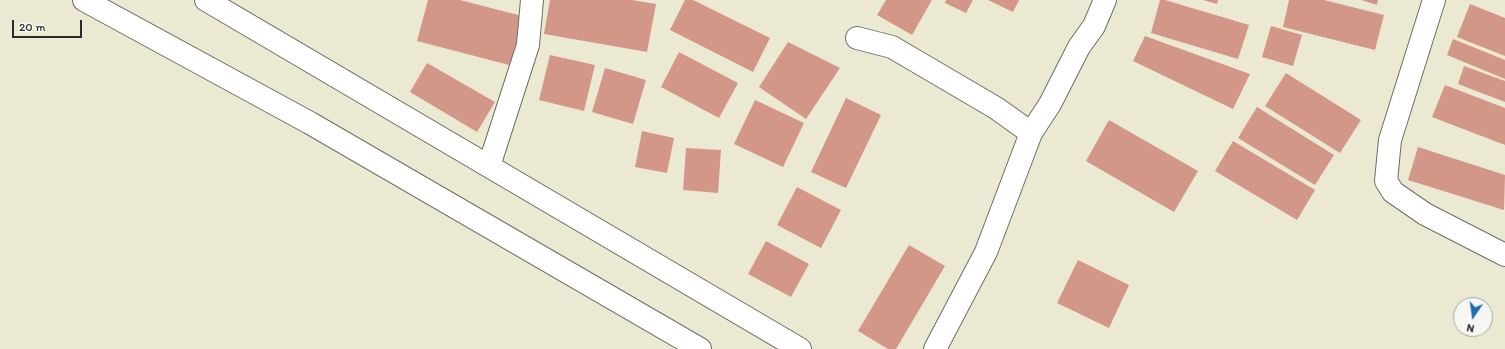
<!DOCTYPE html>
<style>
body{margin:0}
#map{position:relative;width:1505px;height:349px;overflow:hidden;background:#ece9d2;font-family:Itim,sans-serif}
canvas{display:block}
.north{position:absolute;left:1453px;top:297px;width:40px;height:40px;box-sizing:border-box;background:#f6f6f2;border:1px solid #a5a5a2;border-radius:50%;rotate:193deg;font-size:11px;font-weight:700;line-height:16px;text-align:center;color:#2b2b2b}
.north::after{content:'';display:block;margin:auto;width:14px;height:18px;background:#1f6fb2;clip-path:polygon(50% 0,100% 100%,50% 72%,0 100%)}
.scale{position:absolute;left:12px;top:20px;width:70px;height:18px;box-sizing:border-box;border:2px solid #2b2b2b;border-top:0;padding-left:5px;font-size:12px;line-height:14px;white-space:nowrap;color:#2b2b2b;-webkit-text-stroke:3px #f6f6f2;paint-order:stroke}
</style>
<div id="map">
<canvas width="1505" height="349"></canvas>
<div class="north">N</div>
<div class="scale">20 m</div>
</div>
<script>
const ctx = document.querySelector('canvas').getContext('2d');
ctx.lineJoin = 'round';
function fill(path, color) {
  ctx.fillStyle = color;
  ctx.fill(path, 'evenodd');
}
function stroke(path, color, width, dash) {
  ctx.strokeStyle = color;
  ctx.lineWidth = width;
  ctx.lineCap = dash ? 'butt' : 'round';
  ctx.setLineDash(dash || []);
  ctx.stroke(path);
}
fill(new Path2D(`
 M428,0H460L526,17L513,66L417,41Z
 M550,0H632L656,4L647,52L544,34Z
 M685,0H693L770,38L753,72L670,30Z
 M886,0H932L912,35L877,15Z
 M946,0H973L966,13L945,3Z
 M988,0H1019L1013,12Z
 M1160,0H1165L1249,25L1238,59L1151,33Z
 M1203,0H1218L1217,4Z
 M1289,0H1324L1384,15L1375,50L1283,27Z
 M1361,0H1378L1377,5Z
 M1470,4L1505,18V56L1457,37Z
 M1271,26L1302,35L1293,66L1262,57Z
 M1145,36L1250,74L1233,109L1133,61Z
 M1453,39L1505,60V79L1447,55Z
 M788,42L840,68L806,119L759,87Z
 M679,52L738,83L719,118L661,87Z
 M550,55L595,65L584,111L539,100Z
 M427,63L495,102L477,132L410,92Z
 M1464,66L1505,81V102L1458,84Z
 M605,68L646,80L633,124L592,112Z
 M1286,73L1361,120L1340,153L1265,106Z
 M1445,85L1505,108V145L1432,117Z
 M846,98L881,115L846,188L811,172Z
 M755,100L804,123L783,167L734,144Z
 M1257,107L1334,155L1315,185L1238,138Z
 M1109,120L1198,171L1174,212L1086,161Z
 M642,131L674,138L667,173L635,167Z
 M1233,141L1315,190L1297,220L1215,171Z
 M1418,147L1505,175L1504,210L1408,180Z
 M686,148L721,150L718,193L683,190Z
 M797,187L841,210L821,248L777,225Z
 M766,241L809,264L791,297L748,274Z
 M909,245L945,266L896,349H888L858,331Z
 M1078,260L1129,285L1109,328L1057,303Z`), '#d29789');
const minor = new Path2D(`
 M84,0L310,123L700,349
 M206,0L800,349
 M1434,0L1390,140L1386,181L1393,192L1425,214L1505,255
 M857,38L892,47L996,108L1031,133L1050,104L1079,47L1094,26L1105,0
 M489,166L528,45L532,0
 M935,349L986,252L1031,133`);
stroke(minor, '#6f6e65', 24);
stroke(minor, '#fff', 22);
</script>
